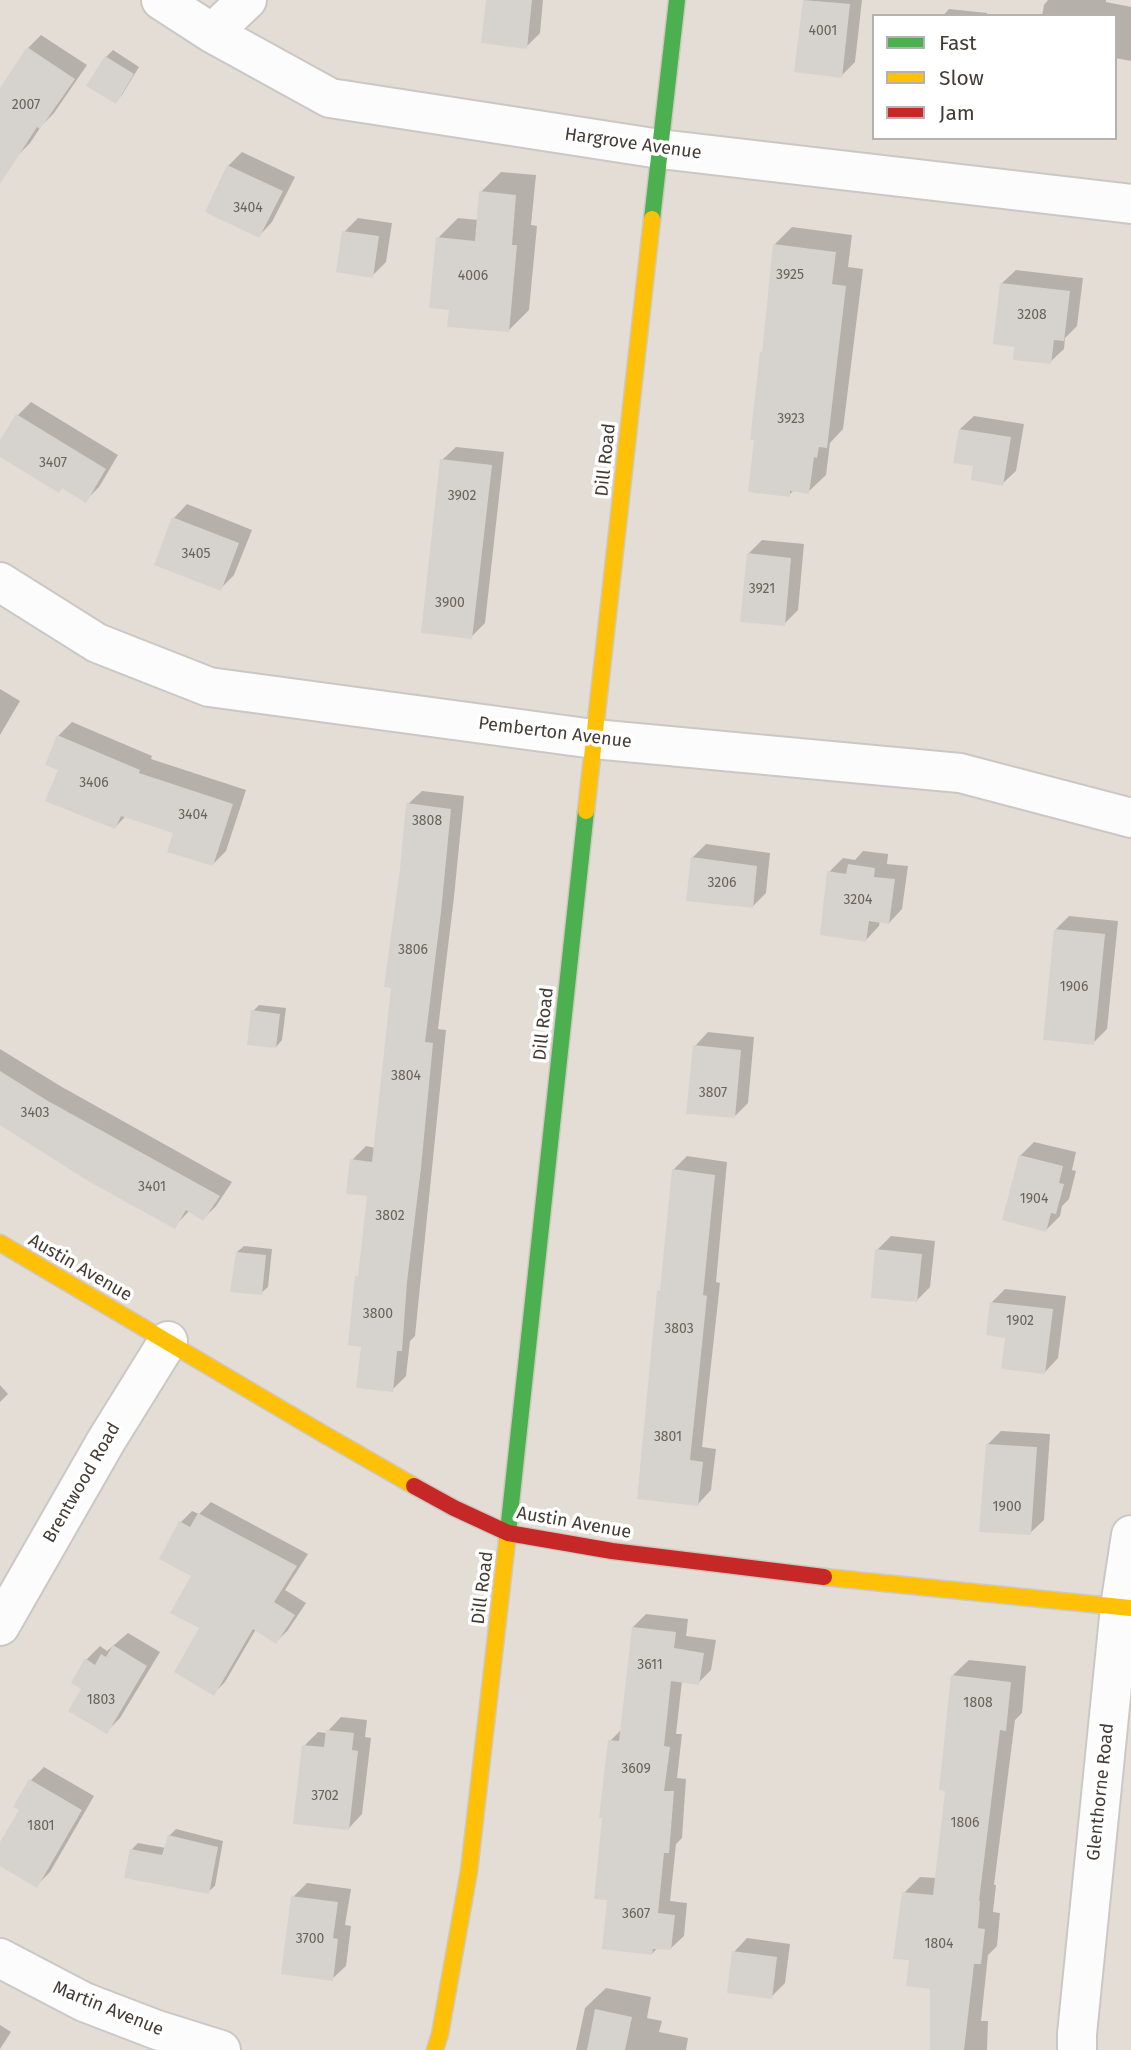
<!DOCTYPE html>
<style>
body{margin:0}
#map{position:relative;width:1131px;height:2050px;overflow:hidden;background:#eeebe8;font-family:"Fira Sans",sans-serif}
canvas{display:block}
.legend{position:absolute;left:872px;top:14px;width:245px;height:126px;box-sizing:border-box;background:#fff;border:2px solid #b4b1ae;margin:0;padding:9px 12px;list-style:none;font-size:21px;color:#443c34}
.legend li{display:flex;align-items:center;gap:14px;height:35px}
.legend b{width:35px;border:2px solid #b4b1ae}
</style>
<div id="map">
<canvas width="1131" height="2050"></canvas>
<ul class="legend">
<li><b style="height:9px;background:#4caf50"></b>Fast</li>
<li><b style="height:9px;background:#ffc107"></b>Slow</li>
<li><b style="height:9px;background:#c62828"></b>Jam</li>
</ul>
</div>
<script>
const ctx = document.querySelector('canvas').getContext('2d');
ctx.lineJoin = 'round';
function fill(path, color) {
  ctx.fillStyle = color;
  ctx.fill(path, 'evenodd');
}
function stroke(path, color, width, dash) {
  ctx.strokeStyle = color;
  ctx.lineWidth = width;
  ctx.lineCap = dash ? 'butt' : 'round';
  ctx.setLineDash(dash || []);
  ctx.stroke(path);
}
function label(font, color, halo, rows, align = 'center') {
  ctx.font = font + ' "Fira Sans",sans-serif';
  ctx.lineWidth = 7;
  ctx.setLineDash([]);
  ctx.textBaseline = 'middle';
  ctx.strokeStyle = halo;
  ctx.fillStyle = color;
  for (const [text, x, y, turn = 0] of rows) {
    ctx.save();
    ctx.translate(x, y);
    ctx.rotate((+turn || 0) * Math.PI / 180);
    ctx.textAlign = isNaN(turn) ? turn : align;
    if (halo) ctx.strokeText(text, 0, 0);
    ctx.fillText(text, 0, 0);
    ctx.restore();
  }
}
fill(new Path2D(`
 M0,0H1131V2050H0ZM874,16H1115V138H874Z`), '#e3ddd5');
fill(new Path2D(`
 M488,0H543L540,33L526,47Z
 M804,0H862L855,62L841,76L796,71Z
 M1048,0H1106V2L1131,7V61L1115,58V16H1042L1044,5Z
 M949,9L987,13V16H943Z
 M41,35L87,65L54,113L42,125L30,143L17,156L0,145V92L28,48Z
 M113,50L139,67L122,95L115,101L89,85L106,57Z
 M242,152L295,177L272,222L259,236L228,166Z
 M501,172L536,175L531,225L537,226L529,310L509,330L451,308L438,238L458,218L478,220L481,192Z
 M358,218L392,223L386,262L372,276L344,232Z
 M792,227L852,235L848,267L863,269L843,429L830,443L826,475L808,492L794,490L789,495L761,353L764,350L775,244Z
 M1016,270L1083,278L1077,326L1065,338L1064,349L1050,362L1016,345L1002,283Z
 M31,402L118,455L99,487L85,501L63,487L0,455V444L18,415Z
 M974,416L1024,424L1016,471L1002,484L975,465L960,429Z
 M456,447L504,452L485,623L471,637L442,460Z
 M187,504L252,530L234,575L220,589L174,518Z
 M762,540L804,544L798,610L784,624L748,554Z
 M0,689L20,701L0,735Z
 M72,722L152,756L151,759L246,790L226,851L213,864L175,832L126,816L115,827L58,736Z
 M422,791L464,796L454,897L438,1029L446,1030L415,1336L410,1341L406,1376L392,1390L363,1345L357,1277L360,1274L369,1194L352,1160L366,1146L375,1148L392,987L408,804Z
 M706,844L770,853L766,893L752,907L692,858Z
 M863,851L888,854L887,864L908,866L902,909L889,923L880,921L879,926L866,940L829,872L843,858L855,860Z
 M1069,916L1118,921L1107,1029L1093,1043L1055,930Z
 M259,1005L286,1008L282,1040L276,1047L253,1011Z
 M708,1032L754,1037L748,1103L734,1117L695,1046Z
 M0,1049L62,1087L232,1182L216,1206L203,1219L190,1210L174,1227L0,1124Z
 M1034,1142L1076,1152L1072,1170L1076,1171L1069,1199L1062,1206L1060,1216L1046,1230L1020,1156Z
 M687,1156L727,1162L716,1282L720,1283L702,1447L716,1449L711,1490L698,1504L659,1292L661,1289L673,1170Z
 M891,1236L935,1241L930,1287L916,1301L877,1250Z
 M244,1246L272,1249L268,1287L261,1293L237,1252Z
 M1005,1289L1066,1296L1058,1358L1045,1372L1007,1336L992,1302Z
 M0,1385L8,1394L0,1402Z
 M1001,1431L1050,1434L1044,1520L1030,1533L987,1445Z
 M211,1502L308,1554L285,1590L306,1603L288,1630L276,1642L256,1629L225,1682L214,1693L193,1575L181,1522L192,1511L199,1514Z
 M646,1614L688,1619L686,1636L716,1640L711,1670L698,1683L682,1681L676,1734H682L677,1778L686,1779L682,1838L676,1844L670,1901L687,1903L684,1936L670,1949L658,1947L652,1954L609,1899L610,1741L623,1728L633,1627Z
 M128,1633L160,1652L120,1718L106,1732L83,1689L86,1660L100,1646L107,1651Z
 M969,1660L1026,1666L1022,1713L1015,1720L994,1885H996L993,1912L1000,1913L997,1946L988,1955L981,2021H988L987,2050H931L932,1987L911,1959L904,1893L920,1877L936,1878L947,1790L952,1676Z
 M341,1717L367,1720L365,1737L371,1738L362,1814L349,1828L304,1746L318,1732L327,1733L328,1731Z
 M44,1767L94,1796L50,1872L36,1886L0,1864V1845L21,1810L31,1780Z
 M176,1829L223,1841L215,1886L208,1892L131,1850L138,1843L166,1848L169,1836Z
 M307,1883L351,1889L345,1925L351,1926L346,1966L332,1979L293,1897Z
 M747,1938L790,1944L785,1983L771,1997L734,1952Z
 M606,1988L651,1997L647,2018L662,2021L659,2032L688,2038L686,2050H576L585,2008Z
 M0,2025L11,2032L0,2049Z`), '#0003');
fill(new Path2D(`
 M486,0H532L527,49L481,43Z
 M803,0L850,4L842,78L794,72Z
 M27,47L75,79L40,129L37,127L0,184V88Z
 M105,56L134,74L116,104L86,86Z
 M227,165L283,191L259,238L205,212Z
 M479,191L516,195L512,245H517L509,332L447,327L449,310L429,308L436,237L475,241Z
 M342,231L379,236L373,278L336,272Z
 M773,244L836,252L832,284L846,286L827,448L819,447L817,458L814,457L809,494L790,491V497L748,492L754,440H750L760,352L762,353Z
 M1000,283L1070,291L1064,341L1054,340L1051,364L1013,360L1014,347L993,344Z
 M16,414L106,469L86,503L62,488L59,493L0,457V440Z
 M959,429L1011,437L1003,486L971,480L973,466L953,463Z
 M440,459L492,465L472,639L421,633Z
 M172,517L239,543L221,591L154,565Z
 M747,553L791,558L785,626L740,622Z
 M57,735L140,770L139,773L233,804L213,866L167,852L173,833L121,816L115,829L45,801L58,770L45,765Z
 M406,803L451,809L441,912L425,1042L433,1043L421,1168L407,1282L402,1351H397L393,1392L356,1388L361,1347L348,1345L355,1276H358L367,1196L346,1194L350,1159L372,1162L391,988L384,987L400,869Z
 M691,857L757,866L753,908L686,901Z
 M848,864L875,868L874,877L895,879L889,924L869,921L866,942L820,935L827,871L846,874Z
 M1054,929L1105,934L1094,1045L1043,1040Z
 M251,1010L280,1014L276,1048L247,1045Z
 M693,1045L741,1050L735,1118L686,1114Z
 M0,1071L48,1101L220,1196L203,1221L186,1210L175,1229L88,1181L0,1125Z
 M1019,1155L1063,1166L1059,1183L1064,1184L1056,1214L1051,1213L1046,1232L1002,1220Z
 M672,1169L715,1175L703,1295L707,1296L690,1460L703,1462L698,1506L637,1499L657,1291H660Z
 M875,1249L922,1254L917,1302L871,1298Z
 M236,1252L266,1255L262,1295L230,1292Z
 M990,1302L1053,1309L1045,1374L1001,1369L1005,1338L986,1335Z
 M986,1444L1037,1447L1031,1535L979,1532Z
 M198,1513L297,1566L274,1602L295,1615L276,1644L253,1629L214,1696L174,1672L199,1628L170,1613L191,1576L159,1559L179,1521L190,1527Z
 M632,1627L676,1632L674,1648L704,1653L699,1685L671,1681L664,1746L670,1747L664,1791H674L669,1853H664L658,1913L675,1915L671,1950L653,1949L652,1955L602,1949L607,1900L594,1899L602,1818H599L608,1740L619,1741Z
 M113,1645L147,1666L107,1734L68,1711L81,1689L71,1683L85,1658L95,1665L101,1654L106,1657Z
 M951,1675L1011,1682L1006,1731L1000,1730L979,1901H980L978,1928L985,1929L981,1964H974L964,2050H930V1989L906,1986L909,1960L893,1959L902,1892L933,1895L945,1791L939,1790Z
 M326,1730L354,1733L352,1750L358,1751L349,1830L293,1824L302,1745L324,1747Z
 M29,1779L82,1810L37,1888L0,1866V1842L19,1810L13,1807Z
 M168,1835L218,1847L209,1894L124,1878L130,1849L162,1855Z
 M291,1896L338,1902L333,1938L338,1939L333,1981L281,1974Z
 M732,1951L777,1957L772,1999L727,1993Z
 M595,2009L632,2017L625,2050H587Z`), '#d6d3cf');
const street = new Path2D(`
 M161,0L212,33L330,98L660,149L1131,204
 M212,33L247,0
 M0,582L97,643L209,687L594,739L960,773L1131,818
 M0,1626L106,1441L168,1341
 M0,1958L84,2002L157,2030L221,2050
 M1077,2050V2034L1120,1607L1131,1535`);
const fast = new Path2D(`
 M652,219L677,0
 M507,1541L586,811`);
const slow = new Path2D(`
 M586,811L652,219
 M0,1243L320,1432L414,1486
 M824,1577L1131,1608
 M435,2050L440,2034L469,1871L507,1541`);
const jam = new Path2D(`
 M414,1486L454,1508L508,1533L612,1551L824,1577`);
stroke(street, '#cbc7c4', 42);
stroke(fast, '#cec8bf', 19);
stroke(slow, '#cec8bf', 19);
stroke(jam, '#cec8bf', 19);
stroke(street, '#fcfcfc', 38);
stroke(fast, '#4caf50', 16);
stroke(slow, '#ffc107', 16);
stroke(jam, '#c62828', 16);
label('14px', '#6a635c', null, [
 ["4001",823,31],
 ["2007",26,105],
 ["3404",248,208],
 ["3925",790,275],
 ["4006",473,276],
 ["3208",1032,315],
 ["3923",791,419],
 ["3407",53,463],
 ["3902",462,496],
 ["3405",196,554],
 ["3921",762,589],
 ["3900",450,603],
 ["3406",94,783],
 ["3404",193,815],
 ["3808",427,821],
 ["3206",722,883],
 ["3204",858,900],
 ["3806",413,950],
 ["1906",1074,987],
 ["3804",406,1076],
 ["3807",713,1093],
 ["3403",35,1113],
 ["3401",152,1187],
 ["1904",1034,1199],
 ["3802",390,1216],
 ["3800",378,1314],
 ["1902",1020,1321],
 ["3803",679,1329],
 ["3801",668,1437],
 ["1900",1007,1507],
 ["3611",650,1665],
 ["1803",101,1700],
 ["1808",978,1703],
 ["3609",636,1769],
 ["3702",325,1796],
 ["1806",965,1823],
 ["1801",41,1826],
 ["3607",636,1914],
 ["3700",310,1939],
 ["1804",939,1944]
]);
label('18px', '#443c34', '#fff', [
 ["Hargrove Avenue",633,144,8],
 ["Dill Road",606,460,-84],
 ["Pemberton Avenue",555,733,7],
 ["Dill Road",544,1024,-84],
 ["Austin Avenue",80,1268,30],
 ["Brentwood Road",82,1483,-60],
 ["Austin Avenue",574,1523,10],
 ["Dill Road",483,1588,-83],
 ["Glenthorne Road",1101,1792,-84],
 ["Martin Avenue",108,2009,22]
]);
</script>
